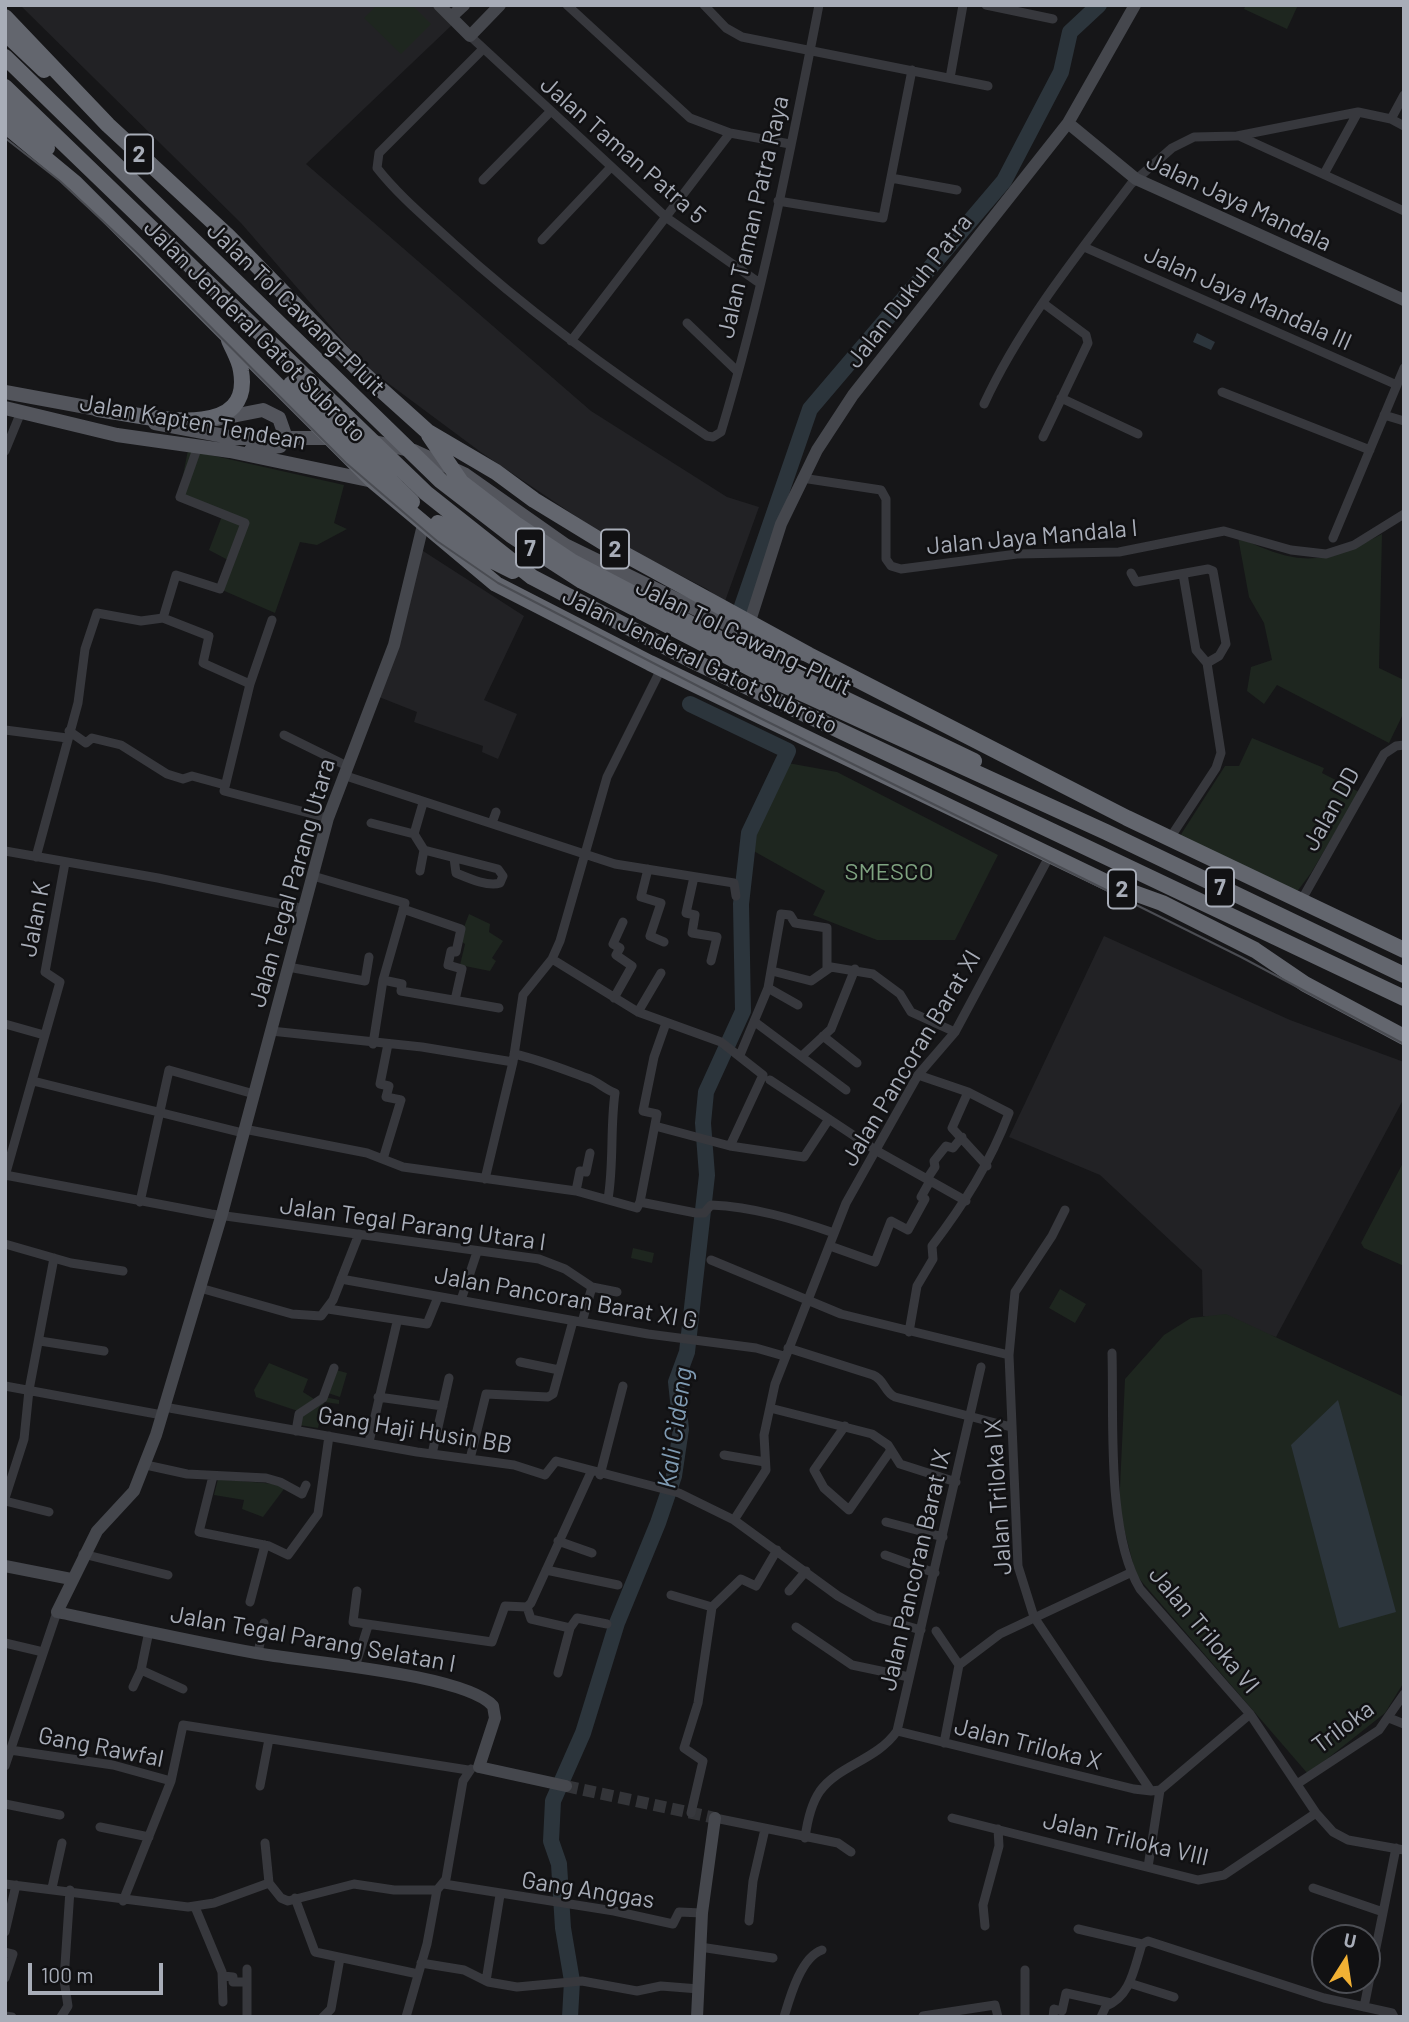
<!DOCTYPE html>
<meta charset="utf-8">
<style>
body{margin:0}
#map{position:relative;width:1409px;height:2022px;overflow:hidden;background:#161618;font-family:Barlow,sans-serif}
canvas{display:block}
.frame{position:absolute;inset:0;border:7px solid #a8adb8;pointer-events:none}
.north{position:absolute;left:1311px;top:1924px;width:70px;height:70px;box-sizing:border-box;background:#111113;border:2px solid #4d4f55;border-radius:50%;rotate:12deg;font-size:19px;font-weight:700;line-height:28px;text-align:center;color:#a8adb8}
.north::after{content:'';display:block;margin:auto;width:24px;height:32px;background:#f2b134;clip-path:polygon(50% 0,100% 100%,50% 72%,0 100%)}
.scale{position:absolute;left:28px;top:1963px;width:135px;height:32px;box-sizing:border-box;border:4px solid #a8adb8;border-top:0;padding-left:9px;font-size:21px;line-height:24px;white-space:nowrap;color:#a8adb8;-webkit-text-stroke:5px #111113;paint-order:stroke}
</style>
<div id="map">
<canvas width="1409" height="2022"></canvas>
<div class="frame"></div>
<div class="north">U</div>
<div class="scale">100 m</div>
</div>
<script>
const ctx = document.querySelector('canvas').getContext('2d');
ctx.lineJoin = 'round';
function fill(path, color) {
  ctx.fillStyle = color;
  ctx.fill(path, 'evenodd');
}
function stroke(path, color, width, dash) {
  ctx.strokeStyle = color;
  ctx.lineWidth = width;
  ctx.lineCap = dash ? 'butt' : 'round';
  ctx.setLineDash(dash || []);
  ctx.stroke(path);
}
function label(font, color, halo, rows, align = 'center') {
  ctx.font = font + ' Barlow,sans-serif';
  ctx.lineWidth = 5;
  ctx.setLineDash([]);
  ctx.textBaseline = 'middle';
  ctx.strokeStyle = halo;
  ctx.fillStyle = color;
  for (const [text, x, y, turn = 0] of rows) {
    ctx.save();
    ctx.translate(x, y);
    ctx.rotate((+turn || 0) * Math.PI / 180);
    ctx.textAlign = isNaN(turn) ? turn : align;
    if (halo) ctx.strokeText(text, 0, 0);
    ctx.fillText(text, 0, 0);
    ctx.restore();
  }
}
fill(new Path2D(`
 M20,5H434L453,24L306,164L591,411L727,497L759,507L724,604L707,589L608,538L482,453L365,366L241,223Z
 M420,549L524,616L484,700L517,714L498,759L482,752L483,746L414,722L417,712L374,695Z
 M1104,936L1290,1020L1404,1062V1098L1276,1337L1203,1316L1202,1270L1100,1175L1009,1137Z`), '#222225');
fill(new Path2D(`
 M377,5H412L431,24L401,54L364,18Z
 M1246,5H1298L1287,29L1244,9Z
 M188,450L344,485L334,523L347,529L317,545L300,542L275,613L220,589L228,560L209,550L222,516L179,496Z
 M1382,534L1379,668L1404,680V712L1389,743L1277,685L1264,704L1247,691L1251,667L1272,660L1264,623L1249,597L1238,537C1301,567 1321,565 1382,534Z
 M1252,738L1324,768L1322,773L1359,792L1311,873L1296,893L1178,839L1225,766H1239Z
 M788,763L837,772L998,855L955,940H877L813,915L825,891L750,849L768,803Z
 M469,914L490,924L489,932L503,941L492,958L496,961L490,971L460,965L465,944L459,940Z
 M1404,1161V1266L1364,1248L1361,1243Z
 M633,1248L654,1253L652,1263L631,1258Z
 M1060,1289L1086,1304L1075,1323L1049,1308Z
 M1226,1314L1404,1397V1682L1385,1713L1308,1774L1136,1575L1119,1509L1125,1379L1164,1335L1191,1318Z
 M269,1363L308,1379L303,1392L314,1399L298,1411L256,1397L254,1390Z
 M336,1370L347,1373L340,1397L328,1393Z
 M325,1397L339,1400V1404L324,1402L318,1428L299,1425L301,1414Z
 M218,1479L287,1485L263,1517L242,1509L244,1500L214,1495Z`), '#1e261f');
fill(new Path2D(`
 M1197,333L1215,342L1211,350L1193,342Z
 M1338,1400L1396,1612L1339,1628L1291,1445Z`), '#2c353c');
stroke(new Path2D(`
 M741,609L810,409L1004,181L1061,72L1070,32L1099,5
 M570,2017L572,1981L563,1928L559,1864L551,1841L553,1801L583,1733L617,1623L658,1523L674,1476L681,1429L676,1382L687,1352L707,1175L703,1123L706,1092L743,1011L741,904L749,833L788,751L690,704`), '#2c353c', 16);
stroke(new Path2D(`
 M566,1786L715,1818`), '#333438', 12, [12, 6]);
stroke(new Path2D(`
 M567,5L690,118L730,133L790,144
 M704,5L726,28L742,37L988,86
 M986,5L1053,19
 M470,36L667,218L758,282
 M482,50L379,153L377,168C399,196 427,219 453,243C532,315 618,377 707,436L713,437L721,432C763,293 791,148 819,5
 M950,78L963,5
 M1391,119L1404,95
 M1239,136L1404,211
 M1324,174L1358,112
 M891,178L957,190
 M483,180L550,112
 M778,201L883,218L912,70
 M542,240L611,167
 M1084,247L1397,385
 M1043,303L1086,335L1088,343L1043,437
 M687,323L737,371
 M571,341L730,133
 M1222,392L1370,450
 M1061,398L1138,434
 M984,404C1021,324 1078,254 1131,184L1172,148L1194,137L1237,136L1358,112L1391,119L1404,126
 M1384,415L1404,421
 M5,451L21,412
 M802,478L881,490L886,499V559L891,566L901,569L1017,554L1119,552L1224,531L1291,550L1326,554L1354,545L1404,514
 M1333,538L1404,368
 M1131,573L1136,582L1208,569L1213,571L1226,644L1219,656L1207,663
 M163,618L209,636L203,663L250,684
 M272,620L250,684L224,791L328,818
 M5,730L67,738
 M69,731L86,743L92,738L121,745L167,774L183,779L192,776L225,785
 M284,735L347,766
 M343,775L615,864L734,883L736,896
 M371,823L414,834
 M492,823L496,812
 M1170,838L1216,768L1221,753L1207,663L1196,650L1183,574
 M424,850L498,869L503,876L500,883C488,887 468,878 456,873L454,858
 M5,851L158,878L305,909
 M36,857L78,703L85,649L97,613L141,621L163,618L176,575L220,589L245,523L180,497L197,449
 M648,869L641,897L661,903L650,936L664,942
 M420,871L424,850L414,834L423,803
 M313,876L405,903L383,980L373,1044
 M694,877L686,913L695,915L692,933L717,937L711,961
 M1301,901L1384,754L1396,746L1404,745
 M403,909L461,929L456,952L451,951L448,965L462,969L455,1000
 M552,959L638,1012L721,1042L763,1075L730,1146
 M288,967L365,981L369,957
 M772,971L811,981L831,967L873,974L900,994L911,1012L955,1032
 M383,980L402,984L401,991L499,1008
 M768,988L798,1005
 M614,998L632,966L616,955L620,948L613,944L623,922
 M638,1012L661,973
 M755,1022L846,1090
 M5,1024L44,1035
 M271,1031L422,1047L513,1062
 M823,1036L857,1063
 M514,1054C541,1060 565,1070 590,1079C599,1083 606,1090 615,1093C610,1129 614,1163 608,1199
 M740,1055L768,988L781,914L790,915L795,923L827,928V968
 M803,1055L831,1029L855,969
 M770,1080L877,1151L966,1201
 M33,1081L243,1133
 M968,1092L952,1128L987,1166
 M655,1126L730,1146L804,1157L829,1119
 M244,1129L367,1153L403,1167L576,1191L637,1208L640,1202L696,1213H704L711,1205C754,1207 794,1219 834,1233
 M383,1159L401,1100L386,1097L389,1086L380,1084L388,1044
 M5,1175L211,1214L539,1259L565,1269L592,1287
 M5,1176L60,982L45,972L65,863
 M485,1179L513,1062L523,995L552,959L560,941L607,777L661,669
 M927,1179L935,1167L934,1161L946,1146L953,1148L962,1137
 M576,1191L580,1171L586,1172L590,1153
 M140,1202L169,1070L254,1094
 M640,1202L657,1114L643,1111L654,1057L666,1023
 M1065,1210L1052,1236L1015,1292L1009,1355L1018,1566L1034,1617L1151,1791L1160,1790L1148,1867
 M5,1244L71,1263L123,1271
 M830,1246L875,1262L891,1221L908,1230L925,1199L921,1197L930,1181
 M711,1260L841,1314L1009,1355
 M341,1279L648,1334L756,1348L784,1356
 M592,1287L617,1292
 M200,1288L292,1314L321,1316L333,1300L359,1234
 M461,1300L477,1252
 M328,1309L427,1324L438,1297
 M582,1322L592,1287
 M909,1332L917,1286L933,1259L932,1246C964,1204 990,1163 1009,1113L968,1092L918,1075
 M40,1341L104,1351
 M788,1348L873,1375C885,1380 884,1392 895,1397L1011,1427
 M1112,1353C1114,1419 1106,1533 1140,1589L1250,1714L1316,1813L1333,1832L1348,1840L1404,1850
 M520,1362L559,1370
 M5,1386L162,1415
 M378,1397L443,1406
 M164,1407L417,1452L514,1465L545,1475L556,1461L679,1493L734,1520L838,1596L875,1617L921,1630
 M770,1408L872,1434L888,1445L900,1464L956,1482
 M845,1426L814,1470L824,1488L849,1510L891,1450
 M296,1431L299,1414L323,1398L334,1368
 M369,1442L397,1322
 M432,1454L449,1378
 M724,1455L765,1462
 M470,1459L486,1394L548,1397L553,1394L573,1321
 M146,1465L187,1474L266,1478L280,1482L302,1494L306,1485
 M600,1475L623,1386
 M213,1476L199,1532L269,1546L288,1555L318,1514L329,1436
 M5,1498L24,1439L29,1390L54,1258
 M5,1501L49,1512
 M734,1520L766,1470L764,1435L775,1384L846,1203L918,1075L955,1032L1050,855
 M886,1522L943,1537
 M558,1541L592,1553
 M83,1554L168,1575
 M885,1555L935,1573
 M546,1570L618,1585
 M357,1591L353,1622L492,1642L505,1606L527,1607L531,1603L591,1472
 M789,1591L806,1571
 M671,1595L712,1607
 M250,1602L265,1545
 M527,1607L531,1619L570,1628L577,1618L607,1624
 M796,1627L852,1665L909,1677
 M936,1631L959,1665
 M5,1643L43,1652
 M258,1653L264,1623
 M355,1667L368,1626
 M141,1670L183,1689
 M558,1673L570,1628
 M133,1687L141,1670L149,1631
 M1389,1718L1404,1724
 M897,1731L1134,1789L1151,1791
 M944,1743L959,1665L1000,1634L1130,1573
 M10,1750L113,1765L171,1781
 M5,1766L57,1612
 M1297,1784L1379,1730L1404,1694
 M260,1786L269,1739
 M1160,1790L1250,1714
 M5,1804L60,1815
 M691,1813L703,1761L684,1748L698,1703L712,1607L741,1579L756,1586L777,1550
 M715,1818L838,1843L851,1852
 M952,1818L1198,1880L1224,1875L1316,1813
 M100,1827L149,1837
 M805,1838C807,1823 811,1804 820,1791C839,1765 877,1760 897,1731L981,1367
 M265,1843L269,1883
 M5,1884L188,1907L214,1903L269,1883L281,1898L288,1901L354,1884L394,1890H437
 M444,1884L614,1911L673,1924L679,1912L702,1913
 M52,1888L62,1843
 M1313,1888L1383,1912
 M295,1898L315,1952L418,1974
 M123,1901L171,1781L183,1725L468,1770
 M195,1907L222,1972L223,2002
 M749,1921L753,1881L765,1829
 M985,1926L983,1905L999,1846L998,1829
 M1078,1929L1142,1944
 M5,1932L16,1885
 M700,1947L773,1958
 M5,1952L13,1954L5,1978
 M421,1963L464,1970L488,1982L517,1987L582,1981L637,1991L661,1986L699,1989
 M247,1969V2017
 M223,1976L233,1977V1982H247
 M486,1981L500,1895
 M1129,1983L1174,1997
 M1364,2007L1396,1848
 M5,2016L12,2017
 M923,2016L995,2005L998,2017
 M61,2017L68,2006L64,1980L70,1890
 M323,2017L331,2009L340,1958
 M406,2017L427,1944L437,1890L446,1879L463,1781L471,1769
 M784,2017C790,1997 801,1957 822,1950
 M1025,2017V1970
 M1053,2017L1054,2009L1062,2011L1066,1993L1111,2003
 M1101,2017L1106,2006C1131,1996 1134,1968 1142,1944L1148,1941L1324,1998L1392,2013L1394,2017`), '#37383d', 9);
stroke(new Path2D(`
 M439,5L470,36L500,5
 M451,17L464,5
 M1068,123L1136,179L1404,300
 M423,525L394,645L328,818L222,1214L156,1435L134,1491L97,1531L57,1612C123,1626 189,1641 256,1653C304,1662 465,1674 493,1706L495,1718L479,1767L566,1786
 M750,621L781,524L817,450L853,395L1068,123L1135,5
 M5,1566L71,1579
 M697,2017L702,1913L715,1818`), '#45474d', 12);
stroke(new Path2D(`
 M5,392L108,411
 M5,408L117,435L230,451L373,481
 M217,419L263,410L279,418L285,435L280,446L251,450
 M155,423L235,438H336
 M370,441L414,451L464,474L565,545L778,649L804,654`), '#53555c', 14);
stroke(new Path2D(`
 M5,17L108,125L228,236L358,369L428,432L496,472L534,500L606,544L809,655L1127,818L1404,950
 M5,33L44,70
 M5,57L441,481L511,535L582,581L773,680L1106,832L1404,975
 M5,87L426,493L532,577L691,660L1404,998
 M5,107L47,148
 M5,125L75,183L373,481L496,584L650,663L1112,885L1162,903L1255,950L1305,984L1404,1037
 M291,384L412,502
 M98,409C137,414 254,447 241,371C240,361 233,350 229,340
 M429,435L461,482L517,525L571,561L720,639L974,761
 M438,523L481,555L513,571`), '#63666e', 16);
stroke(new Path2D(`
 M5,138L60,181L137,253L346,463L437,541L498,583L758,717L1241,957L1404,1044`), '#4a4c52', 2);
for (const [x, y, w] of [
 [139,154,28],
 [530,548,28],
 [615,549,28],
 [1220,887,28],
 [1122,889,28]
]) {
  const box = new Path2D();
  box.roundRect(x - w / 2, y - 19.5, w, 39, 5);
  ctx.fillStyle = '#111113';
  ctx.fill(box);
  stroke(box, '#a8adb8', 2);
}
label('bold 23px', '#a8adb8', null, [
 ["2",139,154],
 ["7",530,548],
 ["2",615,549],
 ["7",1220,887],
 ["2",1122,889]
]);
label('24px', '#a8adb8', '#111113', [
 ["Jalan Taman Patra 5",623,150,41],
 ["Jalan Jaya Mandala",1239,202,25],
 ["Jalan Taman Patra Raya",753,217,-77],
 ["Jalan Dukuh Patra",909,291,-52],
 ["Jalan Jaya Mandala III",1248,298,24],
 ["Jalan Tol Cawang–Pluit",296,309,44],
 ["Jalan Jenderal Gatot Subroto",255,331,45],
 ["Jalan Kapten Tendean",193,422,10],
 ["Jalan Jaya Mandala I",1032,537,-5],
 ["Jalan Tol Cawang–Pluit",744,637,26],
 ["Jalan Jenderal Gatot Subroto",700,661,26],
 ["Jalan DD",1331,809,-61],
 ["Jalan Tegal Parang Utara",292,883,-74],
 ["Jalan K",35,919,-79],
 ["Jalan Pancoran Barat XI",911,1058,-59],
 ["Jalan Tegal Parang Utara I",413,1224,8],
 ["Jalan Pancoran Barat XI G",566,1298,10],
 ["Gang Haji Husin BB",415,1430,9],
 ["Jalan Triloka IX",998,1497,-94],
 ["Jalan Pancoran Barat IX",915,1570,-77],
 ["Jalan Triloka VI",1204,1630,50],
 ["Jalan Tegal Parang Selatan I",313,1639,10],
 ["Triloka",1343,1727,-37],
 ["Jalan Triloka X",1028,1744,14],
 ["Gang Rawfal",101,1747,11],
 ["Jalan Triloka VIII",1126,1839,13],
 ["Gang Anggas",588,1890,9]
]);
label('24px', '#7fa381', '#111113', [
 ["SMESCO",889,872]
]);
label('italic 26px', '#7f9bb3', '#111113', [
 ["Kali Cideng",675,1428,-82]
]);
</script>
